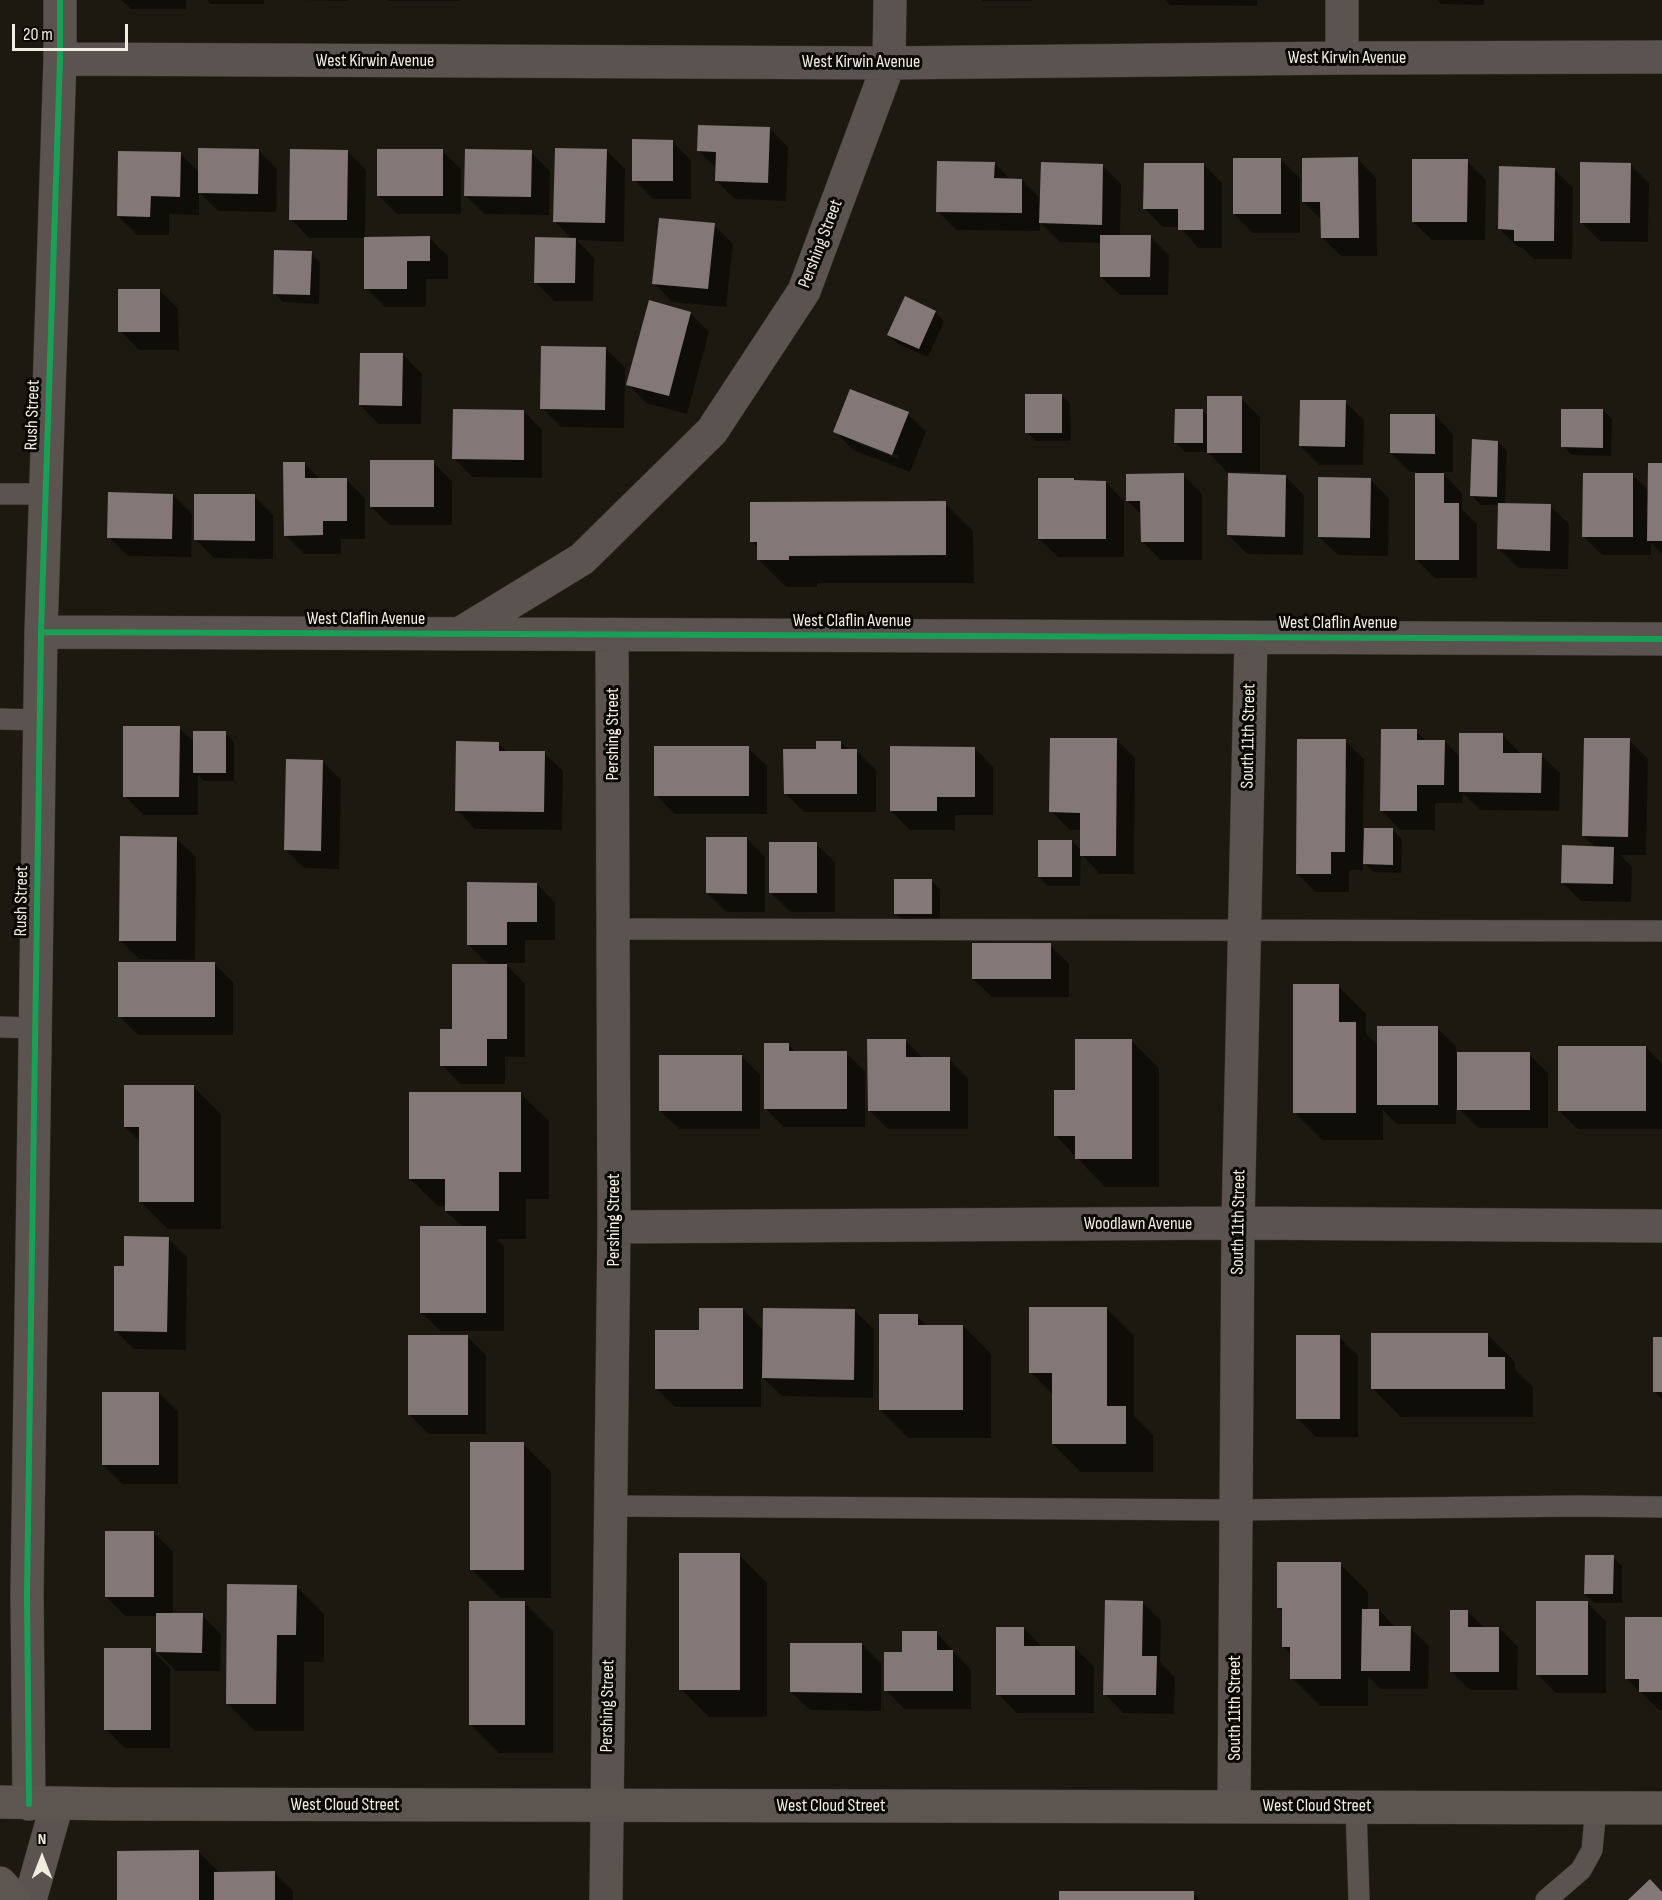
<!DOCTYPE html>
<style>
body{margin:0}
#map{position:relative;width:1662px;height:1900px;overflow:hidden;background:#1c1a10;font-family:"Sofia Sans Condensed",sans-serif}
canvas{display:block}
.north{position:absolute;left:12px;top:1828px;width:60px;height:60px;-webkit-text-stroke:4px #0a0803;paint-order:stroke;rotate:0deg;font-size:16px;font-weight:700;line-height:24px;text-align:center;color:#f0eee1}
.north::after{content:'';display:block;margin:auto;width:21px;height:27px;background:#f0eee1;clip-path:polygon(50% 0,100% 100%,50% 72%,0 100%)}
.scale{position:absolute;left:12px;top:24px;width:116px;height:27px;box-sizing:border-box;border:3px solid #f0eee1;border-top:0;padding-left:8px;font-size:18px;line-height:21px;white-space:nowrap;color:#f0eee1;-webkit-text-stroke:4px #0a0803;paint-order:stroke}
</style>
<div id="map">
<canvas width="1662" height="1900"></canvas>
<div class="north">N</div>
<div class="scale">20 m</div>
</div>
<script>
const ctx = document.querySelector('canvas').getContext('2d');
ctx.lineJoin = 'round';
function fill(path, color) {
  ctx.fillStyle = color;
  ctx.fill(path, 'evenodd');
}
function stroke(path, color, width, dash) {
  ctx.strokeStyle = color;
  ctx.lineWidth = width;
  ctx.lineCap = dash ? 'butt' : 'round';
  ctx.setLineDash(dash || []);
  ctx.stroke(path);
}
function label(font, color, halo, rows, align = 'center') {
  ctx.font = font + ' "Sofia Sans Condensed",sans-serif';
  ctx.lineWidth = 6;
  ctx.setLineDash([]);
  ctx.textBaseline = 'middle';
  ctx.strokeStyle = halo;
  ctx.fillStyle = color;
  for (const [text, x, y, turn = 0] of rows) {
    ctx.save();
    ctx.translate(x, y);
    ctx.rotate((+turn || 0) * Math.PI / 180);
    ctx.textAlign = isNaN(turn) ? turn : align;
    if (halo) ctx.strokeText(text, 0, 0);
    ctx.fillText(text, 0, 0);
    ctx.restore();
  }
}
fill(new Path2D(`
 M121,0H186V9H131Z
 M207,0H264V4H211Z
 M297,0H348V1Z
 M388,0H460V1H389Z
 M982,0H1032V1H983Z
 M1165,0H1257V6L1170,5Z
 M1437,0H1484V5L1441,4Z
 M769,128L788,147L786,201L735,199L716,181L717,169L698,150Z
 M672,141L691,160V199H653L634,180Z
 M258,150L277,169L276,212L218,211L199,192V215L169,214V235H137L118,216L181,154L199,172Z
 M606,150L625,169L624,242L577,240L594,258L593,301H554L535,282L572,239L555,222Z
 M347,151L366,170L365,238H309L291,219Z
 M442,151L461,169V214H397L378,195Z
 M531,152L550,171L549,215L484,214L465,195Z
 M1358,159L1376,178L1377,256H1341L1322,238V220L1303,202Z
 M1281,160L1300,178V233H1253L1234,214Z
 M1467,161L1486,180L1485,240H1432L1413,222Z
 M994,163L1011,180H1022L1042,200L1102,165L1121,184L1120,236H1150L1169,255L1168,295H1120L1101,277V243L1060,242L1040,222V231L956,230L938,211Z
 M1203,164L1222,183V248H1198L1180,227H1163L1145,209Z
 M1630,164L1649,183L1648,242L1600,241L1581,222Z
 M1554,169L1573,188L1572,259H1534L1523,248L1518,247L1499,229Z
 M714,225L733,244L726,307L672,302L654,283Z
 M429,238L448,256V279H426V307H385L366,288Z
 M311,253L320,262L319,304L283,302L274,293Z
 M159,290L178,309L179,350H139L120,331Z
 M935,312L944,321L928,357L898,344L889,335Z
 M690,313L709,332L687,414L646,403L628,384Z
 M606,349L625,367L624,428L561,427L542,408Z
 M403,355L422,374L421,424H379L360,405Z
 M1061,395L1070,404L1071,441H1036L1027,432Z
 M1241,398L1260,417V472H1227L1208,452H1185L1176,443L1202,410L1209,417Z
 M1345,402L1364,420L1363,465H1319L1300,446Z
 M1603,410L1612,419L1611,456L1572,455L1563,446Z
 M524,411L542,430V478L472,477L454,458Z
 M908,414L926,432L910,472L853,450L835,431ZM855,439L899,456L898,459L855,442Z
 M1435,415L1453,434V472H1442L1462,493V509L1477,524V578H1435L1416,559V472H1410L1391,453Z
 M1498,442L1507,451L1505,504L1550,506L1569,524L1568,569L1518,568L1499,549L1500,505H1481L1472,496Z
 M433,462L452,481V525H390L371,507Z
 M305,464L320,479H346L365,498V539H341V554H304L285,535Z
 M1662,465V554L1651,543V555H1602L1583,536L1633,475L1649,491Z
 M1183,475L1202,494V560H1161L1142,541V515L1128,501Z
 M1285,476L1304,495L1303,555L1247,554L1228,535Z
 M1074,479L1076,482H1105L1124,501V557H1058L1039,539Z
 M1370,479L1389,498L1388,556L1338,555L1319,537Z
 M173,495L192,514L191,557L128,556L109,537Z
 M254,496L273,515V559L214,558L195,539Z
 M945,503L973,531L974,583H817V587H786L758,559V548L752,541Z
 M179,728L195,743L225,733L234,742V781H204L198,775V815H144L125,796Z
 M1416,731L1426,741H1444L1461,758L1502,735L1521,754L1541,755L1560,773L1559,811L1480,810L1463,793L1462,803H1435V830H1400L1382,811Z
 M1116,739L1135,758L1134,874H1100L1081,854L1080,886H1048L1039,877L1072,841L1082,851V830H1070L1051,811Z
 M1629,740L1648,759L1646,855H1620L1632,867L1631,902L1581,901L1563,883L1596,848L1584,836Z
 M1345,741L1364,759L1363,830H1393L1402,839L1401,873L1374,872L1363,862V870H1349V892H1316L1297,874Z
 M841,742L849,751H857L876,770V812H804L785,793L818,750Z
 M498,743L507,752L544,753L563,771L562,830L475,829L457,810Z
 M748,748L767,766V814H674L656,795Z
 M975,748L993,767V815H955V830H910L891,811Z
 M322,761L341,780L339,869L304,868L285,849Z
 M177,839L196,857L195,960L139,959L120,940Z
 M747,839L765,857V912H726L707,893Z
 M816,844L835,862V912H790L771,893Z
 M931,880L940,889V922H904L895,913Z
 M537,884L555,903V940H525V963H505L525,984V1057H505V1084H460L442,1065L454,1030L489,965L469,945Z
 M1050,945L1069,964V997H992L973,979Z
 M214,963L233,982V1035H138L119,1016Z
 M1338,986L1366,1014V1034L1379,1046L1437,1028L1456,1046V1054H1529L1548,1073V1128H1478L1456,1106V1124H1397L1383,1110V1140H1322L1294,1112Z
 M905,1040L924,1059H949L968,1078V1129H888L869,1110Z
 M1131,1040L1159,1068V1187H1105L1055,1135L1077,1092Z
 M789,1045L796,1053H846L865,1071V1127H784L765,1108Z
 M1646,1047L1662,1064V1129H1578L1559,1111Z
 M741,1056L760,1075V1129H679L660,1111Z
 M193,1086L221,1114V1229H168L140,1201V1142L125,1127Z
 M521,1094L549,1121V1199H526V1239H497L504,1246V1331H440L421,1312L463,1227L446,1211V1206H438L410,1179Z
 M168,1238L187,1257L186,1350L134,1349L115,1330L125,1267Z
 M1106,1308L1134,1336V1416L1153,1435V1472H1081L1053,1444V1395L1031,1372Z
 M743,1309L764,1331L855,1311L874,1329L873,1398L782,1396L761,1376V1407H675L656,1388L701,1331Z
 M917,1316L927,1326H963L991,1354V1438H908L880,1410Z
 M1487,1334L1515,1362V1369L1533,1387V1417H1401L1373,1389Z
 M467,1336L486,1355V1434H429L410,1415Z
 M1339,1337L1358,1356V1437H1316L1297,1418Z
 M1662,1339V1399L1655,1392Z
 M159,1393L178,1412V1484H122L103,1465Z
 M523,1444L551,1472V1598H500L472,1570Z
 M154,1533L173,1552V1614L202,1615L221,1634L220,1671H176L157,1652L158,1616H125L106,1597Z
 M739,1555L767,1583V1717H709L681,1689Z
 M1613,1557L1622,1566V1603H1594L1585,1594Z
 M1340,1564L1368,1592V1610H1379L1396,1628H1410L1429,1646L1428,1689H1381L1368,1676V1706H1320L1292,1678V1655L1283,1647L1284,1613L1278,1608Z
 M296,1586L324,1614V1662H304V1731H255L227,1703Z
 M1142,1602L1161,1621L1160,1662L1175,1677L1174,1714L1123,1713L1105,1694Z
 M525,1603L553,1631V1753H499L471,1725Z
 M1587,1603L1606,1621V1693H1556L1537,1674Z
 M1467,1611L1485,1628H1499L1518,1647L1517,1690H1470L1451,1671Z
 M1662,1618V1710H1659L1626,1678Z
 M1024,1628L1043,1648H1075L1094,1666V1713H1017L998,1694Z
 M936,1632L971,1670V1709H904L886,1690L903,1654Z
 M862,1644L881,1663V1711L810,1710L791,1692Z
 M151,1649L170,1668V1748H125L106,1729Z
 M199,1852L220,1873L274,1872L293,1891V1900H118Z
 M1193,1893L1200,1900H1060Z`), '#0007');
fill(new Path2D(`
 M698,125L770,127L768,183L715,181L716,152L697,151Z
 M632,139L673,140V181H632Z
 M198,148L259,149L258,194L198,193Z
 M555,148L607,149L605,223L553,222Z
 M290,149L348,150L347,220H289Z
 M377,149H443V196H377Z
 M465,149L532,150L531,197L464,196Z
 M118,151L181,152L180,197L151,196L150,217L117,216Z
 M1358,157L1359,238H1321L1320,202H1302V158Z
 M1233,158H1281V214H1233Z
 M1412,159H1468L1467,222H1412Z
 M937,161L995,162L994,178L1022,179V213L936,212Z
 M1041,162L1103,164L1102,225L1039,223Z
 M1580,162L1631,163L1630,223H1580Z
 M1144,163H1204V230H1178V209H1143Z
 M1499,166L1555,168L1554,241H1514V230L1498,229Z
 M659,218L715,223L708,289L652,284Z
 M1100,235H1151L1150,277H1100Z
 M430,236V261H407V289H364V237Z
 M535,237L576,238L575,283H534Z
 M274,250L312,251L310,295L273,294Z
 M118,289H160V332H118Z
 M905,296L936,311L919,349L887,335Z
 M649,300L691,312L669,396L626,385Z
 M541,346L606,347L605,410L540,409Z
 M360,353H403L402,406L359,405Z
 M850,389L909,412L892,455L833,432Z
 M1025,394H1062V433H1025Z
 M1207,396H1242V453H1207Z
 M1300,400H1346L1345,447L1299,446Z
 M453,409L524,410V460L452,459Z
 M1175,409H1203V443H1174Z
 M1561,409H1603V448L1561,447Z
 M1390,414H1435V454L1390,453Z
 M1472,439L1498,441L1497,497L1470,496Z
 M370,460H434V507H370Z
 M283,462H305V478H347V521H323V535L284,536Z
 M1648,463H1662V541H1647Z
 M1184,473V542H1141L1140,501H1126V474Z
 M1228,473L1286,475L1285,537L1227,535Z
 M1415,473H1444V503H1459V560H1415Z
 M1583,473H1633V537H1582Z
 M1318,477L1371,478L1370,538L1318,537Z
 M1038,478H1074V480L1106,481V539H1038Z
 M108,492L173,494L172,539L107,538Z
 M194,494H255V541L194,540Z
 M946,501V555L789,556V560H757V542H750V502Z
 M1498,503L1551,504L1550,551L1497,549Z
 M123,726H180L179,797H123Z
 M1381,729H1417V740H1445L1444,785H1417V811H1380Z
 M193,731H226V773H193Z
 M1459,733H1503V753H1542L1541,793L1459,792Z
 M1050,738H1117L1116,856H1080V813L1049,812Z
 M1584,738H1630L1628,837L1582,836Z
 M1297,739H1346L1345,852H1331V874H1296Z
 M456,741L499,742V751H545L544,812L455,811Z
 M816,741H841V749H857V794H784L783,749H816Z
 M654,746H749V796H654Z
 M890,746L975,747V797H937V811H890Z
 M286,759L323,760L321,851L284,850Z
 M1364,828H1393V865L1363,864Z
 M120,836L177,837L176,941H119Z
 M706,837H747V894L706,893Z
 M1038,840H1072V877H1038Z
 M769,842H817V893H769Z
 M1562,845L1614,847L1613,884L1561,883Z
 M894,879H932V914H894Z
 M467,882L537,883V922H507V945H467Z
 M972,943H1051V979H972Z
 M118,962H215V1017H118Z
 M452,964H507V1039H487V1066H440V1029H452Z
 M1293,984H1339V1022H1356V1113H1293Z
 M1377,1026H1438V1105H1377Z
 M867,1039H906V1057H950V1111H868Z
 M1075,1039H1132V1159H1075V1136H1054V1090H1075Z
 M764,1043H789V1051H847V1109H764Z
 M1558,1046H1646V1111H1558Z
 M1457,1052H1530V1110H1457Z
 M659,1055H742V1111H659Z
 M124,1085H194V1202H139V1127H124Z
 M409,1092H521V1172H499V1211H445V1179H409Z
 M420,1226H486V1313H420Z
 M124,1236L169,1237L167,1332L114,1331V1266H124Z
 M1029,1307H1107V1406H1126V1444H1052V1373H1029Z
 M699,1308H743V1389H655V1330H699Z
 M763,1308L855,1309L854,1380L762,1378Z
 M879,1314H918V1325H963V1410H879Z
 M1371,1333H1488V1357H1505V1389H1371Z
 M408,1335H468V1415H408Z
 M1296,1335H1340V1419H1296Z
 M1653,1337H1662V1392H1653Z
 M102,1392H159V1465H102Z
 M470,1442H524V1570H470Z
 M105,1531H154V1597H105Z
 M679,1553H740V1690H679Z
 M1585,1555H1614L1613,1594H1584Z
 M1277,1562H1341V1679H1290V1647H1282V1608H1277Z
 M227,1584L297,1585L296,1635H277L276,1704H226Z
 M1105,1600L1143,1601L1142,1656H1157L1156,1695H1103Z
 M469,1601H525V1725H469Z
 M1536,1601H1588V1675H1536Z
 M1362,1609H1379V1626H1411L1410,1671H1361Z
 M1450,1610H1468V1627H1499V1672H1450Z
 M156,1613H203L202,1653L156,1652Z
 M1625,1617H1662V1692H1639V1679H1625Z
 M996,1627H1024V1646H1075V1695H996Z
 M902,1631H937V1650H953V1691H884V1652H902Z
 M790,1643H862V1693L790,1692Z
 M104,1648H151V1730H104Z
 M199,1850V1900H117V1851Z
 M275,1871V1900H214V1872Z
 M1650,1879L1662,1892V1900H1628Z
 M1059,1891H1194V1900H1059Z`), '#837778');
const lane = new Path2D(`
 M0,494H46
 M0,719L40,720
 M613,929L1662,931
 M0,1027L35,1028
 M610,1506L1236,1510L1578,1506L1662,1507
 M1356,1806L1359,1900
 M1546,1900L1581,1870L1592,1850L1596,1807`);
const street = new Path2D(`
 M1342,0V58
 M60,59L889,63L1342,58L1662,57
 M41,632L1662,639
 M459,634L582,559L712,431L804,291L889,63L890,0
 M614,1227L1238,1223L1662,1226
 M29,1804L27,1593L41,632L60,59V0
 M1234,1806L1238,1223L1251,638
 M30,1900L57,1804
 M606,1900L614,1227L612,635`);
const secondary = new Path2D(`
 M0,1802L113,1804L1662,1808
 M0,1883L15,1900`);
stroke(lane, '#35332a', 22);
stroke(street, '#35332a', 34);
stroke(secondary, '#35332a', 34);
stroke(lane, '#5a534f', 21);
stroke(street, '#5a534f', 33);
stroke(secondary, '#5d5650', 33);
stroke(new Path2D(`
 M41,632L1662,639
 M29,1804L27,1593L41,632L60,59V0`), '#1a9f57', 6);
label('18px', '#f0eee1', '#0a0803', [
 ["West Kirwin Avenue",1347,58],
 ["West Kirwin Avenue",375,61],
 ["West Kirwin Avenue",861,62],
 ["Pershing Street",821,244,-69],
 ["Rush Street",33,415,-88],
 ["West Claflin Avenue",366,619],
 ["West Claflin Avenue",852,621],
 ["West Claflin Avenue",1338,623],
 ["Pershing Street",613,734,-90],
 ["South 11th Street",1249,736,-89],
 ["Rush Street",22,901,-89],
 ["Pershing Street",614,1220,-90],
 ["South 11th Street",1239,1222,-89],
 ["Woodlawn Avenue",1138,1224],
 ["Pershing Street",608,1706,-89],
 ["South 11th Street",1235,1708,-90],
 ["West Cloud Street",345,1805],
 ["West Cloud Street",831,1806],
 ["West Cloud Street",1317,1806]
]);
</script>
